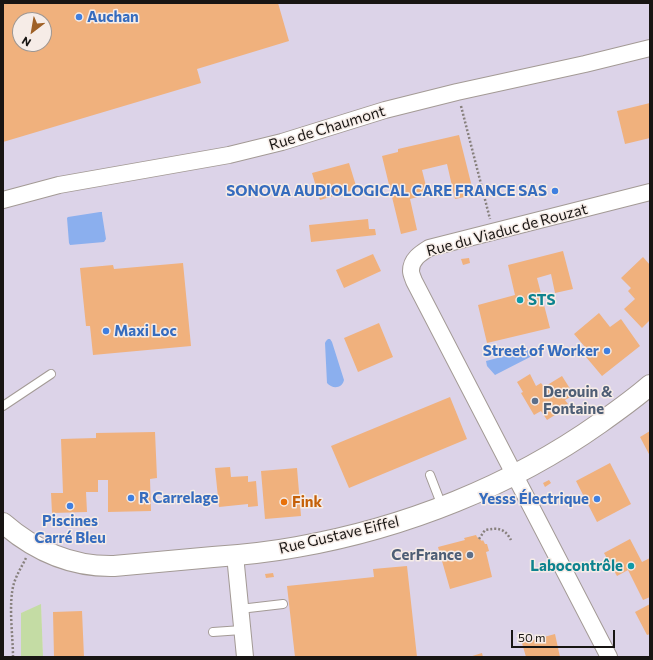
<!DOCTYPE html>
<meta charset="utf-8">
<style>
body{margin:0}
#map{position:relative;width:653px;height:660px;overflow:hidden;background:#e9dfda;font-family:Commissioner,sans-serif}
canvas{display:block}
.frame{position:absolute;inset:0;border:4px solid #181513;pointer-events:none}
.north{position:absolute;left:12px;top:12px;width:40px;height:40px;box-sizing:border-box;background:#f6ece7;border:1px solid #9d9692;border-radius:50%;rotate:211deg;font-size:11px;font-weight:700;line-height:16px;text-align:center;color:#181513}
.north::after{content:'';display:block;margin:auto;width:14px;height:18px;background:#9f6127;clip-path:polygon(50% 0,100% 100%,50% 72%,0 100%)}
.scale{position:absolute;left:511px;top:630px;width:104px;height:18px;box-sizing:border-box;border:2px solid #181513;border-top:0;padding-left:5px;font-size:12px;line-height:14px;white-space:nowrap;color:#181513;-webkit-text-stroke:3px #f6ece7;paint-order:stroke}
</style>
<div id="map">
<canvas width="653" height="660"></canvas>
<div class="frame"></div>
<div class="north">N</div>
<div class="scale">50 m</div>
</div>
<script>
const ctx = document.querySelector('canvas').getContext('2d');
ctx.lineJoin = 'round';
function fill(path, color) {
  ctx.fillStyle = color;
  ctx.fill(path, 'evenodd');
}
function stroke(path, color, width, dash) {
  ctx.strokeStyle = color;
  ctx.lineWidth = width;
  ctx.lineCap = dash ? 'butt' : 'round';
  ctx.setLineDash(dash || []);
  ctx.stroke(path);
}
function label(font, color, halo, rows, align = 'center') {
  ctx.font = font + ' Commissioner,sans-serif';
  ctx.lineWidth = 3;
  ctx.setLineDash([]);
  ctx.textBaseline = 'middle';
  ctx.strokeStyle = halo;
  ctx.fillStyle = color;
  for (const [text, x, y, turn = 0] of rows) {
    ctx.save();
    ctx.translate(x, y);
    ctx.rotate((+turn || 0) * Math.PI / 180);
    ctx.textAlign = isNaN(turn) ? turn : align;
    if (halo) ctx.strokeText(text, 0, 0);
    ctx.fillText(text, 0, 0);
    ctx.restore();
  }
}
fill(new Path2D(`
 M3,3H650V657H43L41,605L21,613V657H3ZM20,20H44V44H20Z`), '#dcd3e8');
fill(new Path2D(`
 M41,604L43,657H21V613Z`), '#c4dca4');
fill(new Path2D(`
 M100,212H102V214L106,239L104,242L70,245L69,243L67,218L68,217Z
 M328,339H330L332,342L344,380C342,389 332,389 327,383L325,343L326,341Z
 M532,349L534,355L495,375L487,366L486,361Z`), '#8bafee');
fill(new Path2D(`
 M3,3H278L289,41L197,69L201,83L3,142ZM20,20H44V44H20Z
 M650,103V138L625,144L617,111Z
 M459,135L474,195L455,199L447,164L422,170L428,194L410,199L417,230L401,234L382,156L398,152V149Z
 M349,163L357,189L320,200L312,173Z
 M368,219L369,229H375L376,235L311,242L309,225Z
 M563,251L573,289L555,293L551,274L537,278L550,328L487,343L478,305L515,295L508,265Z
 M373,254L381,271L344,288L336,270Z
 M643,257L650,265V320L642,328L624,309L635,299L628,291L631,288L621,278Z
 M469,258L470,263L463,265L461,259Z
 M183,263L191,346L93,355L90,326H86L80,268L113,265L114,269Z
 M599,313L610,327L621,319L640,346L602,376L581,351L585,347L574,334Z
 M379,323L393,357L358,372L344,338Z
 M530,374L536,386L541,383L544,387L562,376L574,395L565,400L568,404L561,408L563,410L547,420L541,411L534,415L521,393L523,392L517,382Z
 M450,397L467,439L349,488L331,446Z
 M650,431V456L640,437Z
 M155,432L157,478L150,479L151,511L108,512V480H98V492H86L87,512L52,513L51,493H63L61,439L96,438V433Z
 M610,463L631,504L597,522L576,481Z
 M230,467L231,477L248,476V482L256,481L258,506L248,507V504L219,507L215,468Z
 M297,468L301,516L265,519L261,471Z
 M549,480L551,483L545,487L543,483Z
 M476,535L477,537L482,541L483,540L485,544H487L489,551L486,552L492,577L450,589L438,547L465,540L464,538Z
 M630,539L642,562L650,558V597L643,600L628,570L617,576L604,553Z
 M407,566L417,657H295L287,586L374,577L373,569Z
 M273,573L274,577L266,578L265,574Z
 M650,604V634L647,635L635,612Z
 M82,611L84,657H54L53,612Z
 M555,634L560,657H526L522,643Z
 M482,653L483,657H469Z`), '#f0b17d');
const service = new Path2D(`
 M3,406L51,374
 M430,475L442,506
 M240,609L283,604
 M213,632L242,630`);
const minor = new Path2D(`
 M3,200L59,185L229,155L282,142L385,110L457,92L585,64L650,48
 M235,555L245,657
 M609,657L414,281C413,278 411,274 411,271C411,259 421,253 429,248L650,192`);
const tertiary = new Path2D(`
 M3,523C34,550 72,567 114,566C147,563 180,560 213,557C242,555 270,552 297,547C405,528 511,486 600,423C617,411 634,399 650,385`);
stroke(service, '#a39a95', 10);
stroke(minor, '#a39a95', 18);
stroke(tertiary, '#a39a95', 22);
stroke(new Path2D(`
 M461,106L490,219
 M479,539L485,530C497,528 504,527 511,540
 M13,657C13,636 8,603 14,583C17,574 22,566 26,558`), '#87807d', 2.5, [2, 2]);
stroke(service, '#fff', 8);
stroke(minor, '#fff', 16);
stroke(tertiary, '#fff', 20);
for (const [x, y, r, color] of [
 [79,17,4,"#3f7fe0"],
 [555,191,4,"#3f7fe0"],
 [520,300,4,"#0f9aa8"],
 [106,331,4,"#3f7fe0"],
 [607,351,4,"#3f7fe0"],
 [535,401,4,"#5c6f8a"],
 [131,498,4,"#3f7fe0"],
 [597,499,4,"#3f7fe0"],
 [284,502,4,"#e8710a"],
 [70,506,4,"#3f7fe0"],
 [470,555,4,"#5c6f8a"],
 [631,566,4,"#0f9aa8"]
]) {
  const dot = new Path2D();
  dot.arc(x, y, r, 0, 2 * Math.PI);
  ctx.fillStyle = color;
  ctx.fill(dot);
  stroke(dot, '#f6ece7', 1.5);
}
label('bold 15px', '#366cbe', '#f6ece7', [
 ["Auchan",87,17],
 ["SONOVA AUDIOLOGICAL CARE FRANCE SAS",547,191,"right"],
 ["Maxi Loc",114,331],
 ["Street of Worker",599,351,"right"],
 ["R Carrelage",139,498],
 ["Yesss Électrique",589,499,"right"],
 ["Piscines",70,521,"center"],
 ["Carré Bleu",70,538,"center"]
], 'left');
label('15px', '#181513', '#f6ece7', [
 ["Rue de Chaumont",327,128,-17],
 ["Rue du Viaduc de Rouzat",507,230,-15],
 ["Rue Gustave Eiffel",339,535,-13]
]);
label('bold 15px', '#0d838f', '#f6ece7', [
 ["STS",528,300],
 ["Labocontrôle",623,566,"right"]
], 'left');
label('bold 15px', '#4e5e75', '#f6ece7', [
 ["Derouin &",543,392],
 ["Fontaine",543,409],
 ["CerFrance",462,555,"right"]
], 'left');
label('bold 15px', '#c56008', '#f6ece7', [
 ["Fink",292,502]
], 'left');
</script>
